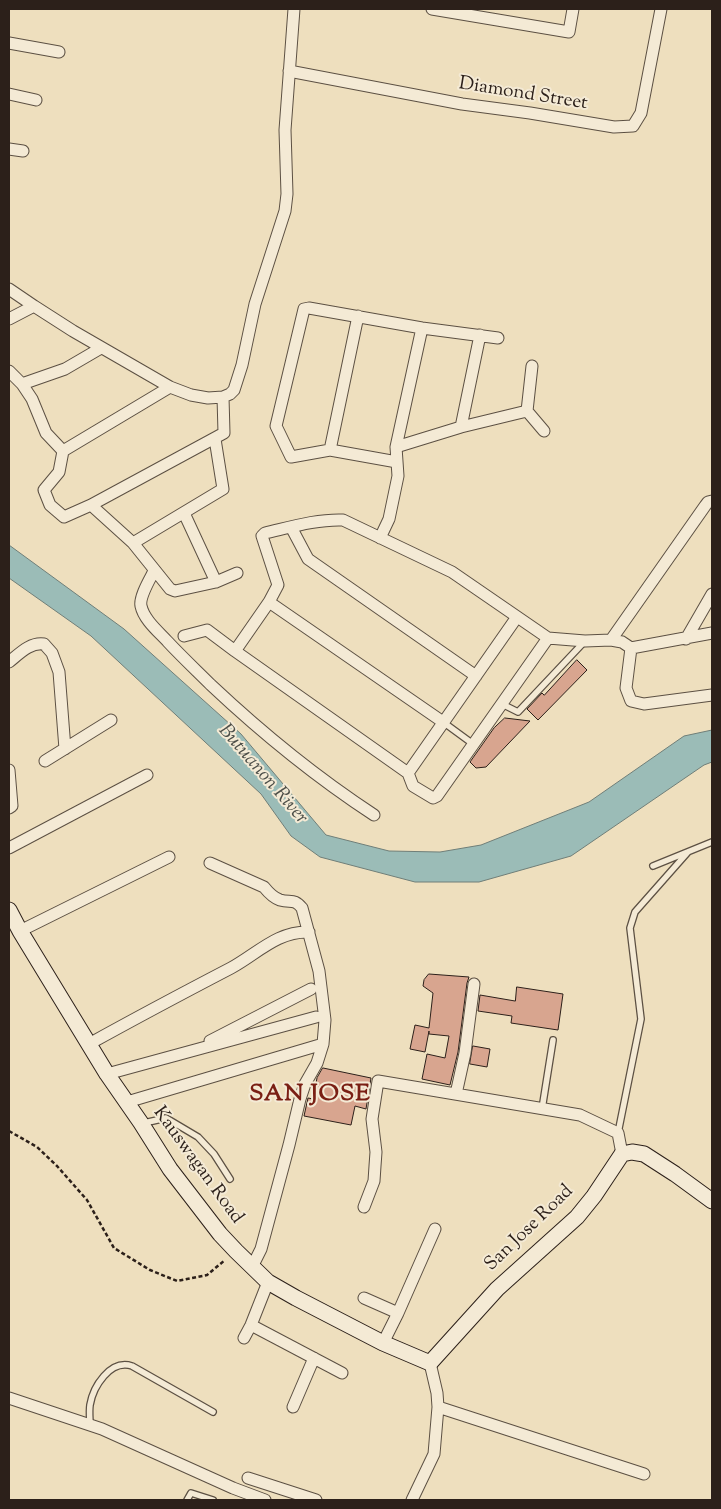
<!DOCTYPE html>
<style>
body{margin:0}
#map{position:relative;width:721px;height:1509px;overflow:hidden;background:#eedfbe;font-family:"Sorts Mill Goudy",serif}
canvas{display:block}
.frame{position:absolute;inset:0;border:10px solid #2c201a;pointer-events:none}
</style>
<div id="map">
<canvas width="721" height="1509"></canvas>
<div class="frame"></div>
</div>
<script>
const ctx = document.querySelector('canvas').getContext('2d');
ctx.lineJoin = 'round';
function fill(path, color) {
  ctx.fillStyle = color;
  ctx.fill(path, 'evenodd');
}
function stroke(path, color, width, dash) {
  ctx.strokeStyle = color;
  ctx.lineWidth = width;
  ctx.lineCap = dash ? 'butt' : 'round';
  ctx.setLineDash(dash || []);
  ctx.stroke(path);
}
function label(font, color, halo, rows, align = 'center') {
  ctx.font = font + ' "Sorts Mill Goudy",serif';
  ctx.lineWidth = 4;
  ctx.setLineDash([]);
  ctx.textBaseline = 'middle';
  ctx.strokeStyle = halo;
  ctx.fillStyle = color;
  for (const [text, x, y, turn = 0] of rows) {
    ctx.save();
    ctx.translate(x, y);
    ctx.rotate((+turn || 0) * Math.PI / 180);
    ctx.textAlign = isNaN(turn) ? turn : align;
    if (halo) ctx.strokeText(text, 0, 0);
    ctx.fillText(text, 0, 0);
    ctx.restore();
  }
}
const water = new Path2D(`
 M9,545L124,629L241,734L326,835L389,851L440,852L481,845L589,802L684,736L712,730V762L704,765L571,856L479,882H415L320,857L291,836L261,794L91,636L9,578Z`);
fill(water, '#9bbcb7');
stroke(water, '#6f7e78', 1);
const building = new Path2D(`
 M577,660L587,670L538,720L527,709L542,693L544,695Z
 M505,718L530,721L486,767L476,768L470,762L494,728Z
 M429,974L469,977L467,983L458,1052L450,1085L422,1079L427,1054L445,1058L449,1036L429,1034V1031L425,1052L410,1049L415,1025L429,1028L433,993L423,986L424,980Z
 M517,987L563,994L558,1030L511,1023L512,1016L478,1011L480,995L515,1001Z
 M473,1046L490,1049L487,1067L470,1064Z
 M323,1068L371,1078L366,1109L355,1106L351,1125L304,1116L308,1098L313,1099L317,1078Z`);
fill(building, '#d8a58f');
stroke(building, '#2c201a', 1);
const lane = new Path2D(`
 M502,704L518,712L585,641
 M443,722L473,744
 M653,866L712,842
 M542,1109L553,1040
 M144,1123L166,1118L198,1137L214,1154L230,1179
 M618,1133L641,1019L630,928L635,912L688,852
 M90,1426C90,1419 89,1412 90,1405C93,1387 110,1359 132,1366L213,1412
 M187,1500L191,1493L213,1500`);
const street = new Path2D(`
 M432,9L569,32L573,9
 M9,43L59,52
 M289,71L462,104L530,113L614,127L633,126L641,113L661,9
 M9,94L36,100
 M9,149L23,151
 M9,289L34,306
 M9,319L34,306L73,331L170,387L191,395L208,398L223,397L230,394L234,390L242,365L255,304L285,211L287,194L285,130L294,9
 M532,366L527,411L544,431
 M9,371L22,384L32,399L46,433L63,451
 M22,384L65,369L101,348
 M170,387L63,451L59,472L44,490L50,505L64,517L91,505L224,433L223,397
 M461,427L480,335
 M396,447L461,427L527,411
 M330,450L358,316
 M397,462L330,450L291,457L276,426L304,309L309,308L422,328L498,338
 M91,505L133,543L170,589L175,591L216,582L237,573
 M184,513L216,582
 M291,527L308,559L476,676
 M380,538L389,519L398,476L396,447L422,328
 M133,543L223,489L215,439
 M154,571C150,579 139,597 141,606C144,620 159,632 168,642C182,657 197,671 211,685C262,733 316,777 374,815
 M269,602L443,722
 M184,636L207,630L235,651L408,773L413,786L433,798L437,796L548,638
 M686,639L712,594
 M611,640L705,506L708,502L712,501
 M631,648L626,688L631,701L644,704L712,695
 M235,651L269,602L278,585L262,536L265,533C291,527 317,519 343,520L452,572L548,638L585,641L611,640L622,642L631,648L712,633
 M9,662C19,654 30,642 44,644L52,653L59,672L65,749
 M45,761L111,720
 M9,770L12,806L9,808
 M408,773L517,617
 M9,848L147,775
 M210,863L264,887C268,892 274,898 280,900C291,903 294,898 302,908L319,971L325,1020L323,1044L317,1063L305,1084L300,1099L289,1145L261,1249L252,1267
 M20,931L169,857
 M210,1041L311,989
 M89,1044C136,1018 183,993 231,968C257,954 277,931 309,932
 M107,1074L316,1017
 M456,1094L465,1053L474,984
 M127,1102L323,1044
 M364,1207L374,1181L375,1166L376,1152L372,1119L378,1081L580,1115L618,1133L622,1154
 M364,1298L398,1313
 M251,1325L342,1373
 M244,1338L251,1325L268,1282
 M383,1343L398,1313L435,1229
 M9,1398L102,1429L233,1488L265,1500
 M293,1407L314,1358
 M438,1407L644,1474
 M248,1478L316,1500
 M412,1500L434,1454L438,1407L437,1393L430,1363`);
const secondary = new Path2D(`
 M9,910L20,931L107,1074L141,1123L170,1169L220,1234L236,1251L268,1282L296,1298L383,1343L430,1363L497,1289L577,1217L594,1196L622,1154L632,1152L644,1154L675,1174L712,1201`);
stroke(lane, '#5c5043', 8);
stroke(street, '#5c5043', 13);
stroke(secondary, '#2c201a', 17);
stroke(new Path2D(`
 M9,1131L37,1147L57,1166L87,1200L114,1248L150,1270L177,1281L207,1275L225,1260`), '#2c201a', 2.5, [4, 2.5]);
stroke(lane, '#f4ead5', 5.5);
stroke(street, '#f4ead5', 11);
stroke(secondary, '#f4ead5', 15);
label('19px', '#2c201a', '#f4ead5', [
 ["Diamond Street",523,95,9],
 ["Kauswagan Road",197,1166,54],
 ["San Jose Road",530,1229,-44]
]);
label('italic 20px', '#4d4f49', '#f4ead5', [
 ["Butuanon River",262,775,49]
]);
ctx.letterSpacing = '1px';
label('bold 24px', '#7a1f14', '#f4ead5', [
 ["SAN JOSE",310,1096]
]);
ctx.letterSpacing = '0px';
</script>
